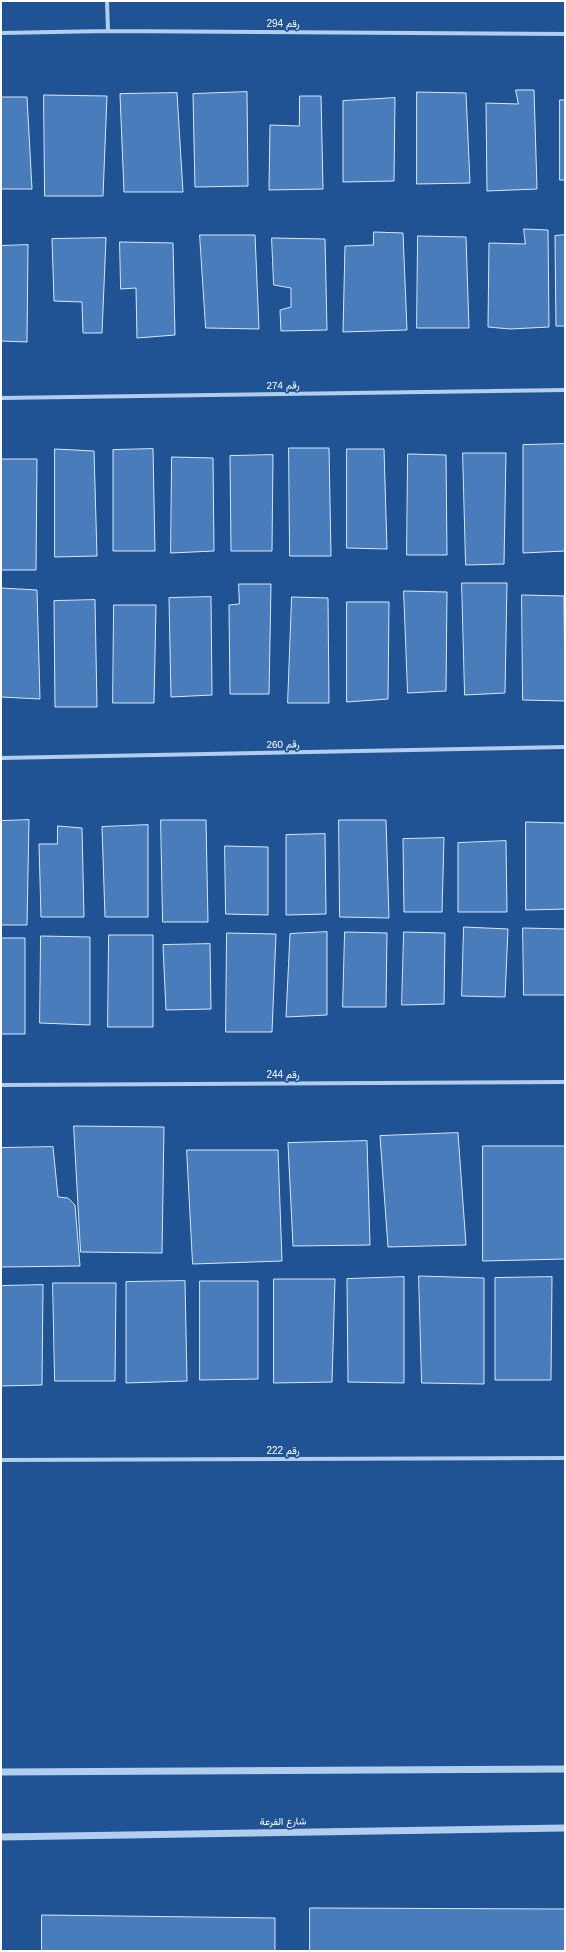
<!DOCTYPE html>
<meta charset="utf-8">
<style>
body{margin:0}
#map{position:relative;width:566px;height:1952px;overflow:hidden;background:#205394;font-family:Helvetica,sans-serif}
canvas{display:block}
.frame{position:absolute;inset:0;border:2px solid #fff;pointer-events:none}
</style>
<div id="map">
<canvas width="566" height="1952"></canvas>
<div class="frame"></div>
</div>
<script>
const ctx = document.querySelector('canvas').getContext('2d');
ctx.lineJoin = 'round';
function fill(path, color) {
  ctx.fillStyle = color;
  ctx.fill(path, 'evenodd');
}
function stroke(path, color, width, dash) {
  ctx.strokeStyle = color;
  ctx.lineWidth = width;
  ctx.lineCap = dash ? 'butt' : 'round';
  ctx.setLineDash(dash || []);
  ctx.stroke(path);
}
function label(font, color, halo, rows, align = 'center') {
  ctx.font = font + ' Helvetica,Vazirmatn,sans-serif';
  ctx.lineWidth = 3.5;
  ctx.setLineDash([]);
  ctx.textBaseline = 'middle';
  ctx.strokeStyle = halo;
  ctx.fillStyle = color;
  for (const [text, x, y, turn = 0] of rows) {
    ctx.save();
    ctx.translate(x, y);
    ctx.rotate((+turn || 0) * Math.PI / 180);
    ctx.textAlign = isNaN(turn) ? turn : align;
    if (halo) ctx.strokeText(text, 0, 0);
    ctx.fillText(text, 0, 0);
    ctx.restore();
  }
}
const building = new Path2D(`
 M516,90H534L537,189L487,191L486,103L518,104Z
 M247,92L248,186L195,187L193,94Z
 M417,92L466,93L470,183L417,184Z
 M177,93L183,192H124L120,94Z
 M44,95L107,96L103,196H45Z
 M300,96H321L323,189L269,190L270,125L299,126Z
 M1,97H27L32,189H1Z
 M395,98L394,181L343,182V101Z
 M560,100H565V180H560Z
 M524,229L548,230L549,327L510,329L488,327L489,243L525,244Z
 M374,232L403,233L407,330L343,332L345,246L373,245Z
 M200,235H255L259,329L206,328Z
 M565,235V326H556L555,236Z
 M418,236L466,237L469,328H417Z
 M106,238L102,333H83L82,302L54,301L52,239Z
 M272,238L325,239L327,330L281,331L280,310L291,307V288L274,285Z
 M120,242L173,243L175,335L137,338L136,288L121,289Z
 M28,245L27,342L1,341V246Z
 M565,444V551L523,553V445Z
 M289,448H329L331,556H290Z
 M55,449L94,451L97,556L55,557Z
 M153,449L155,551H113V450Z
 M347,449H384L387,549L347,548Z
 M463,453H506L504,564L466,565Z
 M408,454L446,455L447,555H407Z
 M273,455L272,551H231L230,456Z
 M172,457L213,458L214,551L171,553Z
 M1,459H37L36,570H1Z
 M462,583H507L505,693L465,695Z
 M239,584H271L269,694H230L229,605L239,604Z
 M1,588L37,590L40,699L1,697Z
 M404,591L447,592L446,691L408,693Z
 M522,595L564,596L565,701L523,700Z
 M211,597L212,695L171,697L169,598Z
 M292,597L328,598L329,703H288Z
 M95,600L97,707H55L54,601Z
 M347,602H389L388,699L347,702Z
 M114,605H156L154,703H113Z
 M29,820L27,925H1V821Z
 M161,820H206L208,922H163Z
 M339,820H386L389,918L340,917Z
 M526,822L565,823V909L526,910Z
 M148,825V917H105L102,827Z
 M58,826L82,828L84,917H41L39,844H57Z
 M325,834L326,914L286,915V835Z
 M444,838L442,912H404L403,839Z
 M506,841L507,912H458V843Z
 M225,846L268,847V915L226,914Z
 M464,927L508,929L505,997L462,996Z
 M523,928L565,929V995H524Z
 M327,932V1015L286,1017L290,934Z
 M345,932L387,933L386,1007H343Z
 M404,932L445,933L444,1004L402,1005Z
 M227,933L276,934L272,1032H226Z
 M109,935H153V1027H108Z
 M41,936L90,937V1025L40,1023Z
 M1,938H25V1034H1Z
 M210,944L211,1009L166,1010L163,945Z
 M74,1126L164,1127L162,1253L81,1252Z
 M458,1133L466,1245L388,1247L380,1136Z
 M367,1141L370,1245L293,1246L288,1143Z
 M483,1146H565V1259L483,1261Z
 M53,1147L58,1197L68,1198L75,1205L80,1266L1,1267V1148Z
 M187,1150H278L282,1261L193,1264Z
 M419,1276L484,1278V1384L422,1383Z
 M404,1277V1383L348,1382L347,1279Z
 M552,1277L551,1380H495V1278Z
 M274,1279H335L332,1382L274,1383Z
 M185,1281L187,1381L126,1383V1282Z
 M200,1281H258V1379L200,1380Z
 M53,1283H116L115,1381H55Z
 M43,1285L42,1385L1,1386V1286Z
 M310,1908L565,1909V1951H310Z
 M42,1915L275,1918V1951H42Z`);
fill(building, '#487cba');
stroke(building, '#d8e8fa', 1);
stroke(new Path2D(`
 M107,1L108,31
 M1,33L108,31L565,34
 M1,398L565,390
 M1,758L565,747
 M1,1085L565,1082
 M1,1460L565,1458`), '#b2ceee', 4);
stroke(new Path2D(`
 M1,1772L565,1769
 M1,1837L565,1828`), '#b2ceee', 7);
label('10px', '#fff', '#205394', [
 ["رقم 294",283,24],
 ["رقم 274",283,386,-1],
 ["رقم 260",283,745,-1],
 ["رقم 244",283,1075],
 ["رقم 222",283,1451],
 ["شارع الفرعة",283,1822,-1]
]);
</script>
